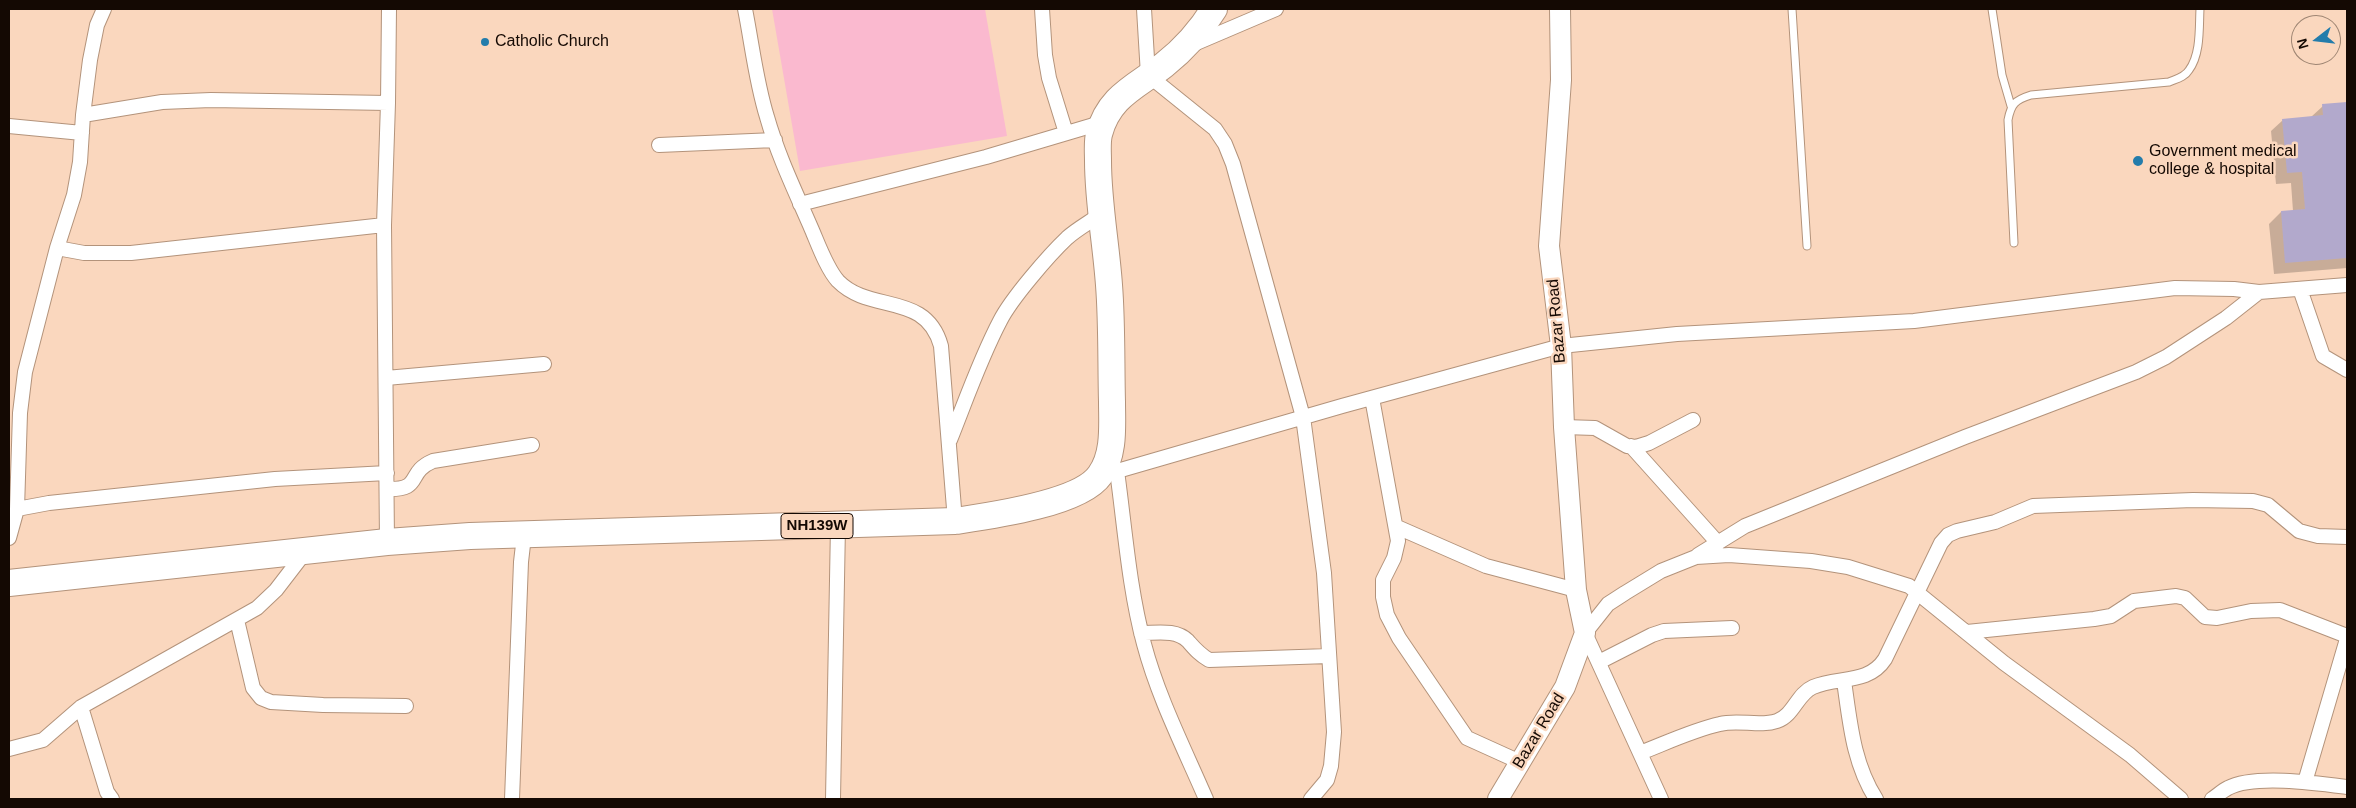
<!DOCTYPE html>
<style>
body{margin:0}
#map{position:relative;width:2356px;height:808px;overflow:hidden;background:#fad7be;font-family:Helvetica,sans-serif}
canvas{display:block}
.frame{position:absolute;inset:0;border:10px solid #140903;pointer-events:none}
.north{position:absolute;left:2291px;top:15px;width:50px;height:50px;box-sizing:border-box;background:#fad7be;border:1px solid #9e8573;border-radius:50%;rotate:254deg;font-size:14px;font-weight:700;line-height:20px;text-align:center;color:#140903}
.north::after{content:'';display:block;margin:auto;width:18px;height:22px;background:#237cab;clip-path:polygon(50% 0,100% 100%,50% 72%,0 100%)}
</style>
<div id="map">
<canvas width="2356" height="808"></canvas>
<div class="frame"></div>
<div class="north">N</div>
</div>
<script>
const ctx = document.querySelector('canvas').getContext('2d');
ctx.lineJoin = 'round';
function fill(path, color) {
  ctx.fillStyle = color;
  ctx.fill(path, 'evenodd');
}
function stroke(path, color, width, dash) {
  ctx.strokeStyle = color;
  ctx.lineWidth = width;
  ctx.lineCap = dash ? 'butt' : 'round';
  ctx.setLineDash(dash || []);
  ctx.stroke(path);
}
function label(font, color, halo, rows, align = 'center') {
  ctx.font = font + ' Helvetica,sans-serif';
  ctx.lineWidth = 5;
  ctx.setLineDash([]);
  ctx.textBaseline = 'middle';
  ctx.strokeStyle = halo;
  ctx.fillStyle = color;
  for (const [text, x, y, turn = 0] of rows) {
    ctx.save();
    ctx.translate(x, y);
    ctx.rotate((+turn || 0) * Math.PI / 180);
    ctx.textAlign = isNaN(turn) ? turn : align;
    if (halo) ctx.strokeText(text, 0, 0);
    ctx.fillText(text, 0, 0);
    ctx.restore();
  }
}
fill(new Path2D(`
 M772,9H985L1007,136L800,171Z`), '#fab9cf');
fill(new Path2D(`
 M2347,104V268L2274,274L2269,224L2281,212L2293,211L2291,183L2276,184L2271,131L2283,120L2311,117L2323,106Z`), '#0003');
fill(new Path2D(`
 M2347,102V258L2285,263L2281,211L2305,209L2302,172L2287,173L2282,119L2323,115L2322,104Z`), '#b2a9cc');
const lane = new Path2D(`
 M1792,9L1807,246
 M1992,9L2002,75L2011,106
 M2014,243L2008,120C2011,104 2015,100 2031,95L2169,82C2176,79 2185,77 2189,70C2201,54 2199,27 2200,9`);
const street = new Path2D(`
 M745,9C752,44 756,82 767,117C778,156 796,193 812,230C818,244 827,269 838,281C870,314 926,291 941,346L955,521
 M1042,9L1045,55L1049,78L1066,133
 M1144,9L1148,75L1215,129L1225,144L1233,164L1303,417L1324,573L1334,732L1331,766L1327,780L1311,799
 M1194,44L1276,9
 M83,115L162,102L211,100L388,103
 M9,126L82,133
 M659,145L775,140
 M800,204L986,157L1104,122
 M57,248L84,253H131L384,225
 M2300,289L2323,356L2347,370
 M386,378L544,364
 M1372,398L1398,541L1394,558L1383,580V597L1387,615L1399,638L1467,738L1520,762
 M1564,427L1595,428L1627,446L1636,447L1649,443L1693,420
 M950,440C966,400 980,359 1000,321C1011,299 1049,255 1067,238C1077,229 1090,222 1101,214
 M1631,446L1718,543
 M1117,471C1125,529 1129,588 1144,644C1158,697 1184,748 1206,799
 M1100,476L1342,406L1561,346L1677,334L1914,321L2175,288L2234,289L2259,292L2347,285
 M387,489C424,490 405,473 433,461L532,445
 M17,509L49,503L275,479L387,473
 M1397,527L1486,566L1576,590
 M9,538L17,509L20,413L25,372L57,248L74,195L80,162L83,115L90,60L97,25L104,9
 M387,542L384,225L388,103L389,9
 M1698,555L1745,526L1965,437L2136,372L2166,357L2226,318L2259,292
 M237,620L253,688L261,698L271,702L323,705L406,706
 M1967,632L2094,619L2111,616L2134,601L2176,596L2185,598L2205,617L2217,618L2251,611L2280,610L2347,636
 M1141,633C1157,633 1176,629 1188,641C1195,649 1199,654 1209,660L1329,656
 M1599,662L1652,635L1664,631L1732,628
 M1844,681C1850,722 1853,763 1876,799
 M81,707L107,792L112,799
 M9,749L43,740L81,707L257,608L276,590L306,551
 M1640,753C1666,743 1693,730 1720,724C1738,719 1760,727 1777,721C1794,715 1797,694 1813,687C1838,676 1868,685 1885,659L1941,543L1948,535L1957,531L1995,522L2033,506L2193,500L2253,501L2268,505L2299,531L2318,536L2347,537
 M2305,782L2347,639
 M512,799L521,562L524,536
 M833,799L838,525
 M1661,799L1585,633L1608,604L1625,593L1661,571L1696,557L1729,555L1811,561L1848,567L1909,586L2004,663L2130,755L2181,799
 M2212,799C2217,796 2222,791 2228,788C2254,774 2317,783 2347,787`);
const secondary = new Path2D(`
 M1498,799L1565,687L1585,633L1576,590L1564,427L1561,346L1549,246L1561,80L1560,9`);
const highway = new Path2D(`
 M9,583L387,542L470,536L955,521C989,516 1080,504 1100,475C1115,454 1112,425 1112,402C1111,363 1112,323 1109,285C1106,243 1098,202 1098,161C1098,152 1097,142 1099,134C1109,96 1136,87 1164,65C1183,50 1201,30 1214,9`);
stroke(lane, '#b3937b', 9);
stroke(street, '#b3937b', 16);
stroke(secondary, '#b3937b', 22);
stroke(highway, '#b3937b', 28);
stroke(lane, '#fff', 7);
stroke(street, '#fff', 14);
stroke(secondary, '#fff', 20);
stroke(highway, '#fff', 26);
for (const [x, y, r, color] of [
 [485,42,5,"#237cab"],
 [2138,161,6,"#237cab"]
]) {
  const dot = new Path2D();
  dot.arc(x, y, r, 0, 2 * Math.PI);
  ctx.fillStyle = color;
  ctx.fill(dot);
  stroke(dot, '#fad7be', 2);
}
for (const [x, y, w] of [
 [817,526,72]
]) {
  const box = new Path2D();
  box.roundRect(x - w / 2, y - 12.5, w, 25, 4);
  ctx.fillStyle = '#fad7be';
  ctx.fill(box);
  stroke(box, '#140903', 1);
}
label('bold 15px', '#140903', null, [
 ["NH139W",817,526]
]);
label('16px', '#140903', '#fad7be', [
 ["Catholic Church",495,42],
 ["Government medical",2149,152],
 ["college & hospital",2149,170]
], 'left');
label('16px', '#140903', '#fad7be', [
 ["Bazar Road",1557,321,-95],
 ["Bazar Road",1539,731,-59]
]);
</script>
